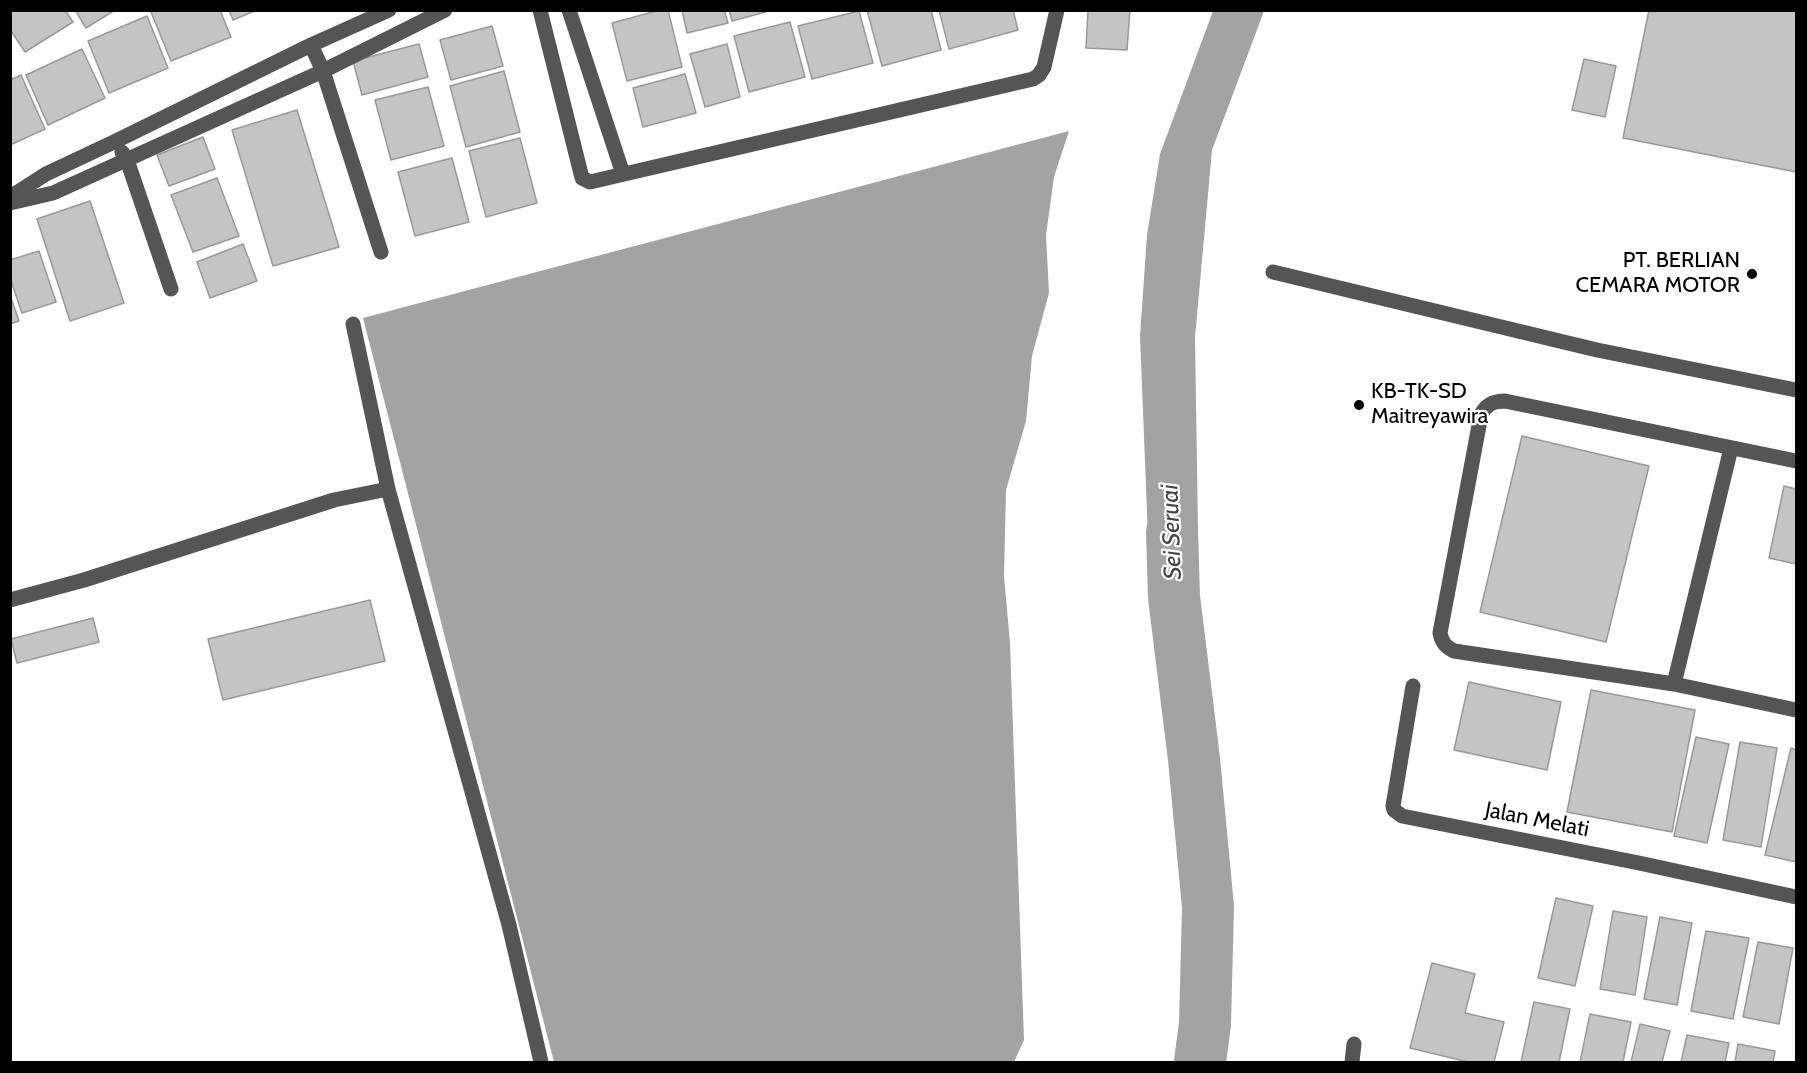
<!DOCTYPE html>
<style>
body{margin:0}
#map{position:relative;width:1807px;height:1073px;overflow:hidden;background:#fff;font-family:Cabin,sans-serif}
canvas{display:block}
.frame{position:absolute;inset:0;border:12px solid #000;pointer-events:none}
</style>
<div id="map">
<canvas width="1807" height="1073"></canvas>
<div class="frame"></div>
</div>
<script>
const ctx = document.querySelector('canvas').getContext('2d');
ctx.lineJoin = 'round';
function fill(path, color) {
  ctx.fillStyle = color;
  ctx.fill(path, 'evenodd');
}
function stroke(path, color, width, dash) {
  ctx.strokeStyle = color;
  ctx.lineWidth = width;
  ctx.lineCap = dash ? 'butt' : 'round';
  ctx.setLineDash(dash || []);
  ctx.stroke(path);
}
function label(font, color, halo, rows, align = 'center') {
  ctx.font = font + ' Cabin,sans-serif';
  ctx.lineWidth = 4.5;
  ctx.setLineDash([]);
  ctx.textBaseline = 'middle';
  ctx.strokeStyle = halo;
  ctx.fillStyle = color;
  for (const [text, x, y, turn = 0] of rows) {
    ctx.save();
    ctx.translate(x, y);
    ctx.rotate((+turn || 0) * Math.PI / 180);
    ctx.textAlign = isNaN(turn) ? turn : align;
    if (halo) ctx.strokeText(text, 0, 0);
    ctx.fillText(text, 0, 0);
    ctx.restore();
  }
}
fill(new Path2D(`
 M1213,11H1264L1212,150L1195,337L1199,595L1151,613L1140,336L1147,235L1160,154Z
 M1069,131L1054,177L1046,235L1049,293L1032,356L1026,421L1006,490L1004,576L1010,643L1024,1040L1014,1062H554L363,318Z`), '#a3a3a3');
stroke(new Path2D(`
 M1172,532L1174,597L1194,759L1208,907L1205,1024L1200,1062`), '#a3a3a3', 52);
const building = new Path2D(`
 M10,10H65L73,22L25,52L10,29Z
 M75,10H115L86,28Z
 M156,10H220L231,37L171,61L151,12Z
 M229,10H257L233,20Z
 M660,10H668L682,67L627,81L612,23Z
 M682,10H724L728,23L687,33Z
 M729,10H773L732,21Z
 M867,10H931L941,50L882,66Z
 M939,10H1013L1018,30L949,49Z
 M1088,10H1130L1127,50L1086,48Z
 M1649,10H1796V172L1623,138Z
 M859,11L873,63L812,79L798,26Z
 M147,16L168,68L109,93L88,41Z
 M790,22L805,77L749,92L734,36Z
 M492,26L503,66L451,80L440,40Z
 M419,44L428,77L362,95L353,61Z
 M727,44L740,97L705,107L690,54Z
 M82,49L105,98L48,125L26,75Z
 M1584,59L1616,66L1605,117L1572,110Z
 M504,71L520,132L466,147L450,86Z
 M685,74L696,113L643,127L633,88Z
 M21,75L45,129L10,145V80Z
 M428,87L444,146L391,160L375,100Z
 M297,110L339,247L273,266L232,130Z
 M203,137L215,169L169,186L157,155Z
 M520,138L537,203L486,217L469,151Z
 M452,158L469,222L415,236L398,172Z
 M217,178L239,236L193,252L171,195Z
 M90,201L124,303L70,321L37,219Z
 M243,244L257,281L210,298L197,262Z
 M39,251L56,302L22,313L10,278V260Z
 M10,295L19,321L10,324Z
 M1522,436L1649,466L1606,642L1480,612Z
 M1784,486L1796,489V564L1769,558Z
 M370,600L385,661L223,700L208,639Z
 M93,618L99,642L17,663L11,639Z
 M1469,682L1561,702L1547,770L1454,750Z
 M1591,690L1695,710L1672,832L1567,812Z
 M1696,737L1729,744L1707,843L1674,836Z
 M1740,742L1777,748L1761,847L1723,840Z
 M1791,748L1796,750V862L1765,855Z
 M1556,898L1593,906L1575,986L1538,978Z
 M1613,911L1647,917L1635,995L1600,989Z
 M1660,917L1692,923L1677,1005L1644,999Z
 M1706,931L1749,938L1733,1019L1691,1011Z
 M1758,942L1793,948L1779,1024L1743,1017Z
 M1432,963L1475,974L1465,1013L1504,1022L1494,1062H1468L1410,1048Z
 M1534,1002L1570,1009L1559,1062H1521Z
 M1590,1014L1631,1022L1623,1062H1580Z
 M1640,1024L1670,1031L1662,1062H1631Z
 M1687,1035L1729,1043L1725,1062H1681Z
 M1738,1044L1775,1051L1773,1062H1735Z`);
fill(building, '#c4c4c4');
stroke(building, '#999', 1.5);
stroke(new Path2D(`
 M540,10L582,178L590,182L1033,79L1039,75L1044,67L1057,10
 M569,10L623,174
 M311,45L323,71L381,252
 M122,152L127,160L171,289
 M10,197L46,174L116,141L311,45L389,10
 M10,203L53,193L323,71L445,10
 M1273,272L1597,350L1796,390
 M353,324L388,489
 M1796,461L1505,401C1494,401 1486,404 1481,415L1440,633C1442,643 1446,647 1454,651L1674,684L1796,710
 M10,600L84,580L334,500L388,489L509,925L541,1062
 M1674,684L1731,448
 M1413,686L1393,806L1394,810L1402,816L1639,863L1796,897
 M1352,1062L1354,1044`), '#555', 15);
for (const [x, y, r, color] of [
 [1752,274,6,"#000"],
 [1359,405,6,"#000"]
]) {
  const dot = new Path2D();
  dot.arc(x, y, r, 0, 2 * Math.PI);
  ctx.fillStyle = color;
  ctx.fill(dot);
  stroke(dot, '#fff', 2);
}
label('22px', '#000', '#fff', [
 ["PT. BERLIAN",1740,261],
 ["CEMARA MOTOR",1740,286],
 ["KB-TK-SD",1371,392,"left"],
 ["Maitreyawira",1371,417,"left"]
], 'right');
label('22px', '#000', '#fff', [
 ["Jalan Melati",1537,820,11]
]);
label('italic 24px', '#444', '#fff', [
 ["Sei Seruai",1172,532,-92]
]);
</script>
